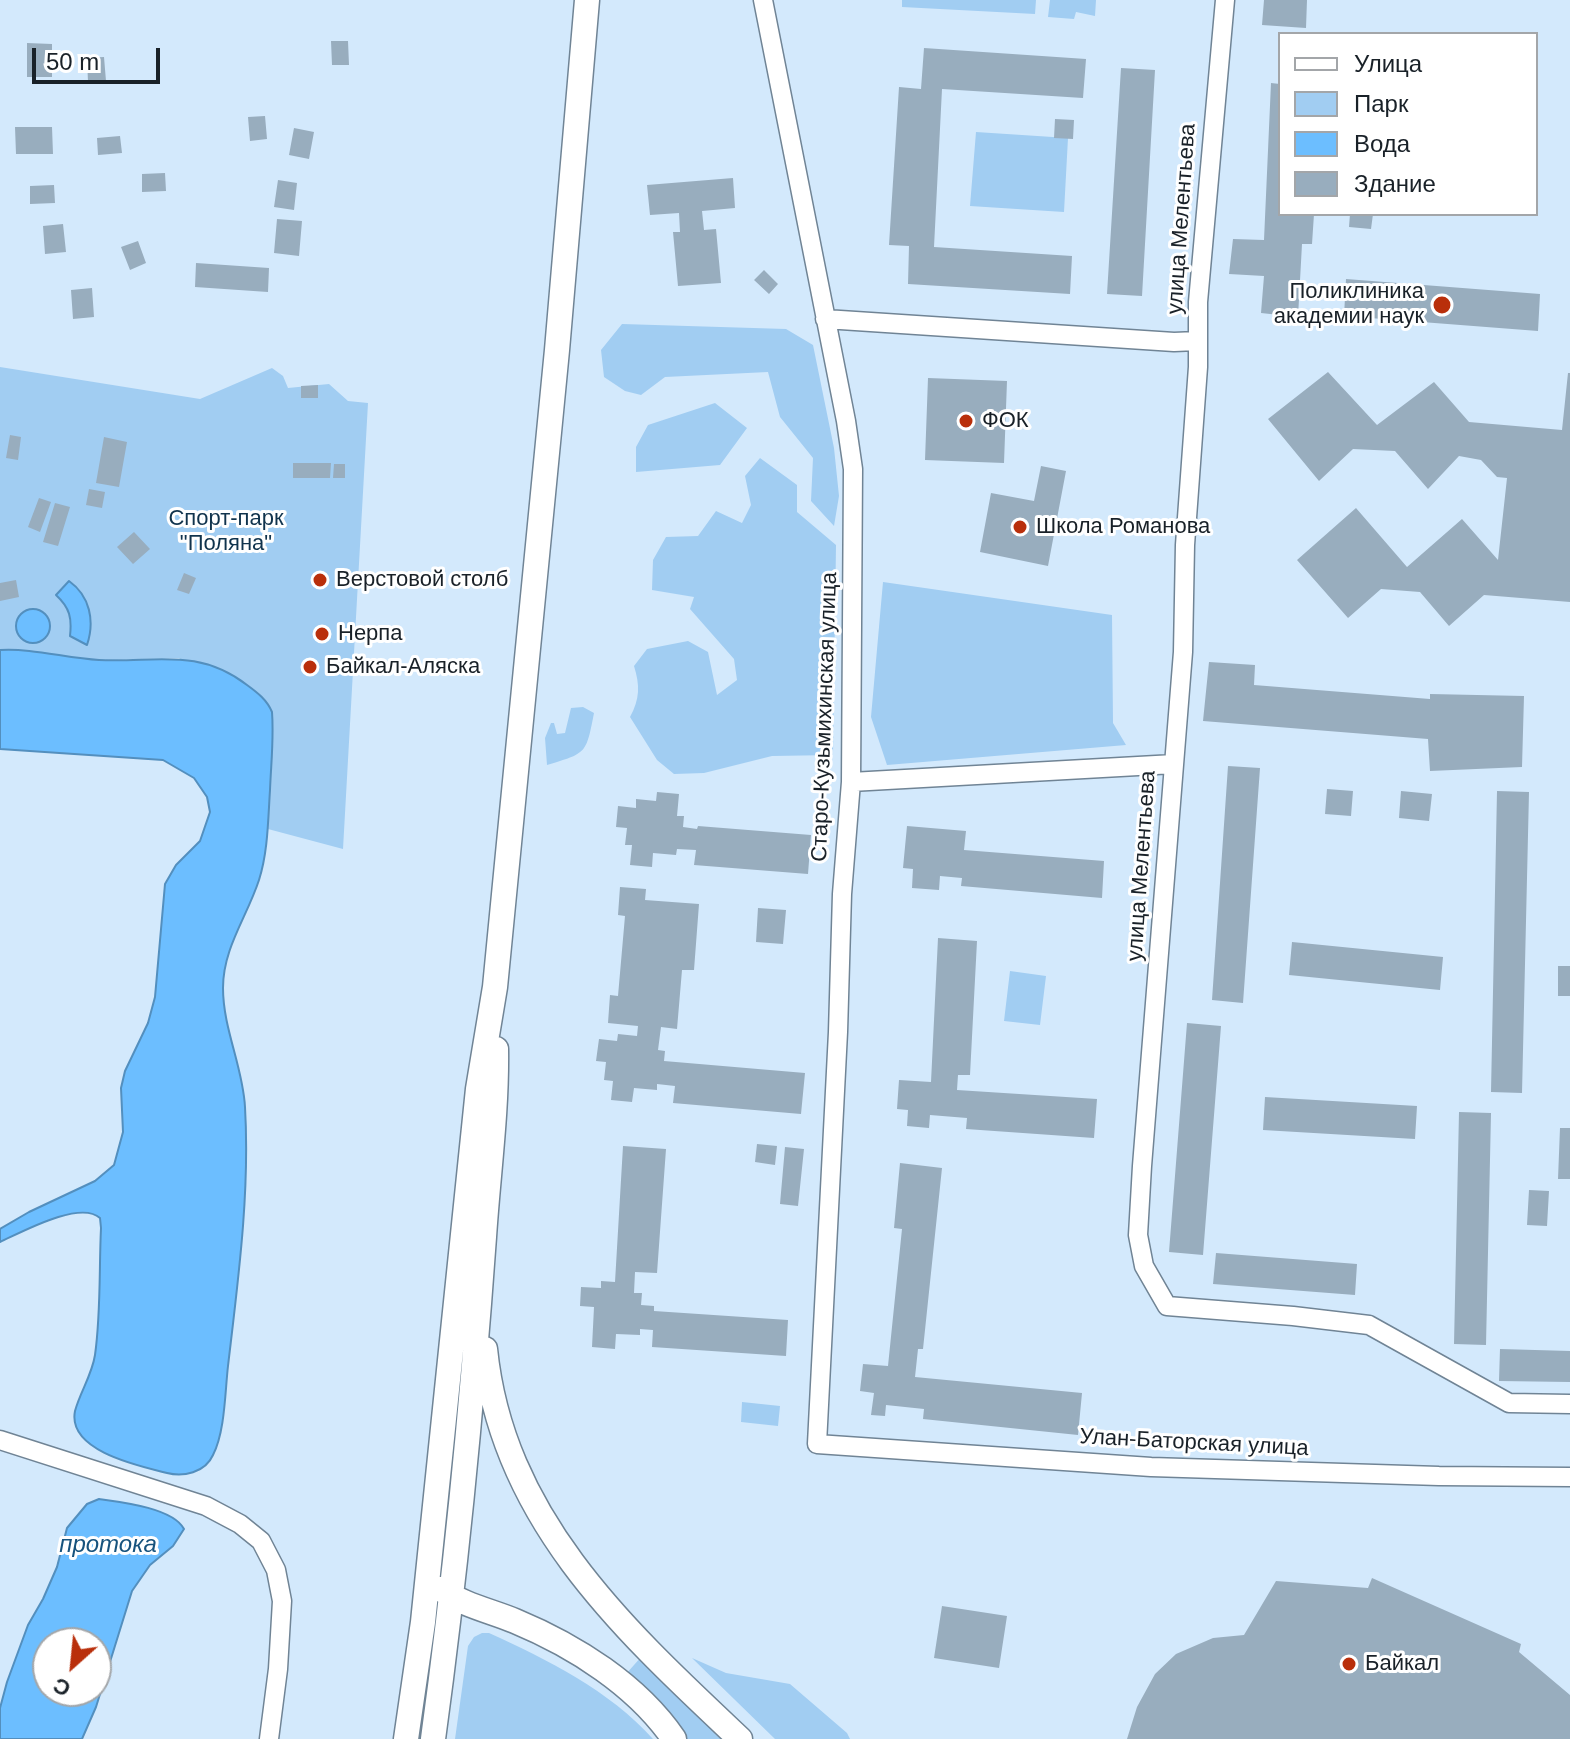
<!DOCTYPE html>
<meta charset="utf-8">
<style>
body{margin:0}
#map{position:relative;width:1570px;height:1739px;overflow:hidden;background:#d3e9fc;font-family:Helvetica,sans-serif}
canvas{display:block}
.legend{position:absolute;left:1278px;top:32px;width:260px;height:184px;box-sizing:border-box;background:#fff;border:2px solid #a3a6a9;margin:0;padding:10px 14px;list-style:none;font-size:24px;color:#192128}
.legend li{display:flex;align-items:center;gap:16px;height:40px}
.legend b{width:40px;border:2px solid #a3a6a9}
.north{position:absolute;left:32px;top:1627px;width:80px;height:80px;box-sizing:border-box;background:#fff;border:2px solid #a3a6a9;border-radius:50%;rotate:207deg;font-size:22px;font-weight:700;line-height:32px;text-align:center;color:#192128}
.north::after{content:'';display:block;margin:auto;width:28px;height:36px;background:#b92f0b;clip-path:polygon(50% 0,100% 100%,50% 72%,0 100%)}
.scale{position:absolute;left:32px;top:48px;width:128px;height:36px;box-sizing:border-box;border:4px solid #192128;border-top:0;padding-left:10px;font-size:24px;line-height:28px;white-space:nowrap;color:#192128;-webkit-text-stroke:6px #fff;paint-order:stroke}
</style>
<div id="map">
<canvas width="1570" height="1739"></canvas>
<ul class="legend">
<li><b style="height:10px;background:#fff"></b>Улица</li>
<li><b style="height:22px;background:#a1cdf2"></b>Парк</li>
<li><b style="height:22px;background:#6cbeff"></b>Вода</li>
<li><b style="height:22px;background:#98adbe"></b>Здание</li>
</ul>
<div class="north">С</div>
<div class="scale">50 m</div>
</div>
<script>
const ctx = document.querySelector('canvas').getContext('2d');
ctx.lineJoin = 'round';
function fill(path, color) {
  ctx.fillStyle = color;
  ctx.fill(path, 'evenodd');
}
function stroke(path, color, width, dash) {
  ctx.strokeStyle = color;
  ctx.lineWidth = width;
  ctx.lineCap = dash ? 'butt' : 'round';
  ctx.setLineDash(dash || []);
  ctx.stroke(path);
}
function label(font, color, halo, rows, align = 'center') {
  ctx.font = font + ' Helvetica,sans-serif';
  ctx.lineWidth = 6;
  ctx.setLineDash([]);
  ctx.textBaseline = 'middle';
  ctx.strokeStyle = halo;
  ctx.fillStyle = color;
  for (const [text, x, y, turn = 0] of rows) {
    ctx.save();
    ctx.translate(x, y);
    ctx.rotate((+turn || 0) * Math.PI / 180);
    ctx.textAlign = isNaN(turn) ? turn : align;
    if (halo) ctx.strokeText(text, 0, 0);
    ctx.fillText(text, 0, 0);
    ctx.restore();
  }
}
fill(new Path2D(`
 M902,0H1036L1035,14L902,7Z
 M1050,0H1096L1095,16L1076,12L1074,19L1048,17Z
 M976,132L1068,138L1064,212L970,206Z
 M622,324L786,329L813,345L834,448L839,496L834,526L811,501L813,458L780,417L768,372L665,377L641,395L625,391L604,377L601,350Z
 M0,367L200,399L272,368L283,376L288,388L329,384L348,401L368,403L343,849L268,829L273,728L179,658L99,660L0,650Z
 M715,403L747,428L720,465L636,472V447L648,425Z
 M760,458L797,485V512L836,545L833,755L772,756L704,773L674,774L657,760L630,717C640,699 640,685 634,666L647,649L688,641L708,652L717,695L737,680L734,659L690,609L694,597L652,590L653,560L666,537L698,536L716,511L742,523L751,505L745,476Z
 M883,582L1112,615L1113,723L1126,745L887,765L871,717Z
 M583,707L594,713C586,754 587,753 547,765L545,738L551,723H554L557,734L565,733L571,708Z
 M1010,971L1046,976L1040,1025L1004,1021Z
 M742,1402L780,1406L778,1426L741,1422Z
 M482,1633H489C548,1660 609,1690 653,1739H455L468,1646L474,1637Z
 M642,1656L727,1739H685L626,1674Z
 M692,1658L726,1673L790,1684L847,1733L850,1739H775Z`), '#a1cdf2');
const water = new Path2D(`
 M69,581C90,596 95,621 87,645L70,636C72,618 70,608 56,595Z
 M16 626a17 17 0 1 1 34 0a17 17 0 1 1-34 0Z
 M0,650C32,648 66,658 99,660C155,663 197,647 247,685C258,693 267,700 272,712C274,738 271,764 270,790C268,820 268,852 259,880C247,917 223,948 223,988C223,1029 243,1067 245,1107C250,1193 238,1281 228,1366C225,1392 225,1432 213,1455C205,1473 183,1477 167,1473C139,1466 67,1451 75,1411C80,1392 92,1375 95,1355C101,1313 99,1269 101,1228L100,1218C80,1200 22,1232 0,1242V1229L29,1212L95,1181L114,1165L123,1132L121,1088L125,1071L148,1023L155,997L165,884L176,865L200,841L210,812L207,797L194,778L163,760L0,749Z
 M99,1499C121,1502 173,1508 184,1529L173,1546L150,1565L132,1591L96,1707L82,1739H0V1708L7,1682L28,1625L43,1599L57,1567L67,1528L87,1504ZM96,1643V1691H48V1643Z`);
fill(water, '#6cbeff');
stroke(water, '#538fbe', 2);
fill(new Path2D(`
 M1264,0H1307L1306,28L1262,25Z
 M331,41H348L349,65H332Z
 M27,43L52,44V77H27Z
 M924,48L1086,59L1083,98L942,89L934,247L1072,256L1070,294L908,284L909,246L889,245L899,87L921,89Z
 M104,57L106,81L88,82L87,58Z
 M1121,68L1155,70L1142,296L1107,294Z
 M1271,83L1280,84V214H1314L1312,244H1302L1298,317L1261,313L1264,276L1229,274L1233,239L1264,240Z
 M265,116L267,139L250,141L248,117Z
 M1055,119L1074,120L1073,139L1054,138Z
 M15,127H52L53,154H16Z
 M294,128L314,132L309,159L289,155Z
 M120,136L122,153L98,155L97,138Z
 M165,173L166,191L142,192V174Z
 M733,178L735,208L702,211L704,230L716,229L721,283L678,286L673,232H680L679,213L650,215L647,185Z
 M278,180L297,183L294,210L274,207Z
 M54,185L55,203L30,204V186Z
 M1350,214H1373L1371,229L1349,227Z
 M277,219L302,221L299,256L274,253Z
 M63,224L66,252L45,254L43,226Z
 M138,241L146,263L130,270L121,247Z
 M196,263L269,268L268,292L195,287Z
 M764,270L778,284L769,294L754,280Z
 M1346,279L1540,294L1538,331L1344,316Z
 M92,288L94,317L73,319L71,290Z
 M1328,372L1377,425L1434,382L1469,422L1562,430L1568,373H1570V602L1484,595L1449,626L1420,592L1381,589L1348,618L1297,560L1356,508L1407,567L1462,519L1498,560L1507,478L1497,477L1481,460L1459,456L1428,489L1395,451L1353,449L1319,481L1268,419Z
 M928,378L1007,381L1004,463L925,460Z
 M318,385V398H301V386Z
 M10,435L21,437L18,460L6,458Z
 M104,437L127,442L119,487L96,483Z
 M293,463H331L330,478H293Z
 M334,464H345V478H333Z
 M1041,466L1066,471L1048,566L980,552L991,493L1034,501Z
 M89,489L105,492L102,508L86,505Z
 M39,498L51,502L40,532L28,527Z
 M55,503L70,507L58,546L43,542Z
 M134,532L150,549L133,564L117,547Z
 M184,573L196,578L189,594L177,590Z
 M16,580L19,597L0,601V583Z
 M1209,662L1255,665L1254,685L1430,699V694L1524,696L1522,767L1430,771L1428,739L1203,721Z
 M1228,766L1260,768L1243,1003L1212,1000Z
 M1327,789L1353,791L1351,816L1325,814Z
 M1401,791L1432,794L1429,821L1399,818Z
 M1497,791L1529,792L1522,1093L1491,1092Z
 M657,792L679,794L677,816H684L683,827L697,829L698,826L811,835L808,874L694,865L696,850L677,849L676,855L653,853L652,867L630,865L632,845H625L627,828L616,827L618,806L636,808V799L656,801Z
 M907,826L966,831L964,850L1104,861L1102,898L961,886L962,878L940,876L939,890L912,888L913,869L903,868Z
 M620,887L646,889L645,900L699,904L694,970H682L677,1029L661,1027L658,1050L665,1051L664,1061L805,1073L801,1114L673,1103L675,1086L657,1084V1090L634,1088L632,1102L611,1100L613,1081L604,1080L606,1062L596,1061L599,1039L617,1041L618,1034L637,1036L638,1026L608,1023L610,995L618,996L625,916L618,915Z
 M758,908L786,910L783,944L756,942Z
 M938,938L977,941L970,1075H958L957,1090L1097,1099L1094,1138L966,1129L967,1118L930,1115L929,1128L907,1126L908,1110L897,1109L899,1080L931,1082Z
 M1292,942L1443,957L1440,990L1289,975Z
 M1558,966H1570V996H1558Z
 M1187,1023L1221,1026L1203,1255L1169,1252Z
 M1265,1097L1417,1106L1415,1139L1263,1130Z
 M1459,1112L1491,1113L1486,1345L1454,1344Z
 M1560,1128H1570V1179H1558Z
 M757,1144L777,1146L775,1165L755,1162Z
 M623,1146L666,1149L657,1273L635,1272L634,1293H642L641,1305L654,1306V1311L788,1320L786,1356L652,1347L653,1330L640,1329V1335L616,1334L615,1349L592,1347L594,1307L580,1306L581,1287L601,1288V1281L615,1282Z
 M785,1147L804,1149L798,1206L780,1204Z
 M900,1163L942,1168L923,1349H918L915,1377L1082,1393L1078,1435L923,1419L924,1409L886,1405L885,1416L871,1415L874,1393L860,1391L863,1364L888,1366L902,1229L894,1228Z
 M1529,1190L1549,1191L1547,1226L1527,1225Z
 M1216,1253L1357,1264L1355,1295L1213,1284Z
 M1500,1349L1570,1351V1382L1499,1381Z
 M1372,1578L1521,1644L1519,1652L1570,1695V1739H1127L1137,1707L1155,1674L1176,1654L1213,1638L1244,1635L1276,1581L1368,1588Z
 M942,1606L1007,1616L999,1668L934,1658Z`), '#98adbe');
const minor = new Path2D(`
 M763,0L846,421L853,469L851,782L842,894L838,1032L817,1444L1151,1467L1439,1476L1570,1477
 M1225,0L1198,302V367L1185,545L1183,652L1142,1166L1138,1235L1144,1266L1167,1306L1293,1316L1369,1325L1509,1403L1570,1404
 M825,319L1174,342L1197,341
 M851,782L1174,764
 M0,1440L206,1506L240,1524L261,1541L276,1570L282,1601L278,1669L269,1739`);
const major = new Path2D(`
 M485,1349C502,1518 623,1629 740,1739
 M441,1589C462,1605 491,1611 515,1621C575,1646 637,1685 674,1739
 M406,1739L423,1622L478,1089L495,987L557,350L587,0
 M433,1739C456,1572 472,1405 484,1237C488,1175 497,1112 496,1049`);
stroke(minor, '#708495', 21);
stroke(major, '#708495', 27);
stroke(minor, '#fff', 18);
stroke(major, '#fff', 24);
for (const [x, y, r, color] of [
 [1442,305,10,"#b92f0b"],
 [966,421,8,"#b92f0b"],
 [1020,527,8,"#b92f0b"],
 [320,580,8,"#b92f0b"],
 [322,634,8,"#b92f0b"],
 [310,667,8,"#b92f0b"],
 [1349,1664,8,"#b92f0b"]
]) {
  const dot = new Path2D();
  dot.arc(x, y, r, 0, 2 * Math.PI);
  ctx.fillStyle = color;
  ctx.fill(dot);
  stroke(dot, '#fff', 3);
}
label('22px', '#192128', '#fff', [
 ["улица Мелентьева",1182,219,-86],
 ["Старо-Кузьмихинская улица",825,717,-88],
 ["улица Мелентьева",1142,866,-86],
 ["Улан-Баторская улица",1194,1443,3]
]);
label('22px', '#192128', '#fff', [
 ["Поликлиника",1424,292,"right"],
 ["академии наук",1424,317,"right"],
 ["ФОК",982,421],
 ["Школа Романова",1036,527],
 ["Верстовой столб",336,580],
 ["Нерпа",338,634],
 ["Байкал-Аляска",326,667],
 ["Байкал",1365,1664]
], 'left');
label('22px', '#10334d', '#fff', [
 ["Спорт-парк",226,519],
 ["\"Поляна\"",226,544]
]);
label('italic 24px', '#17537d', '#fff', [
 ["протока",108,1545]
]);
</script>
